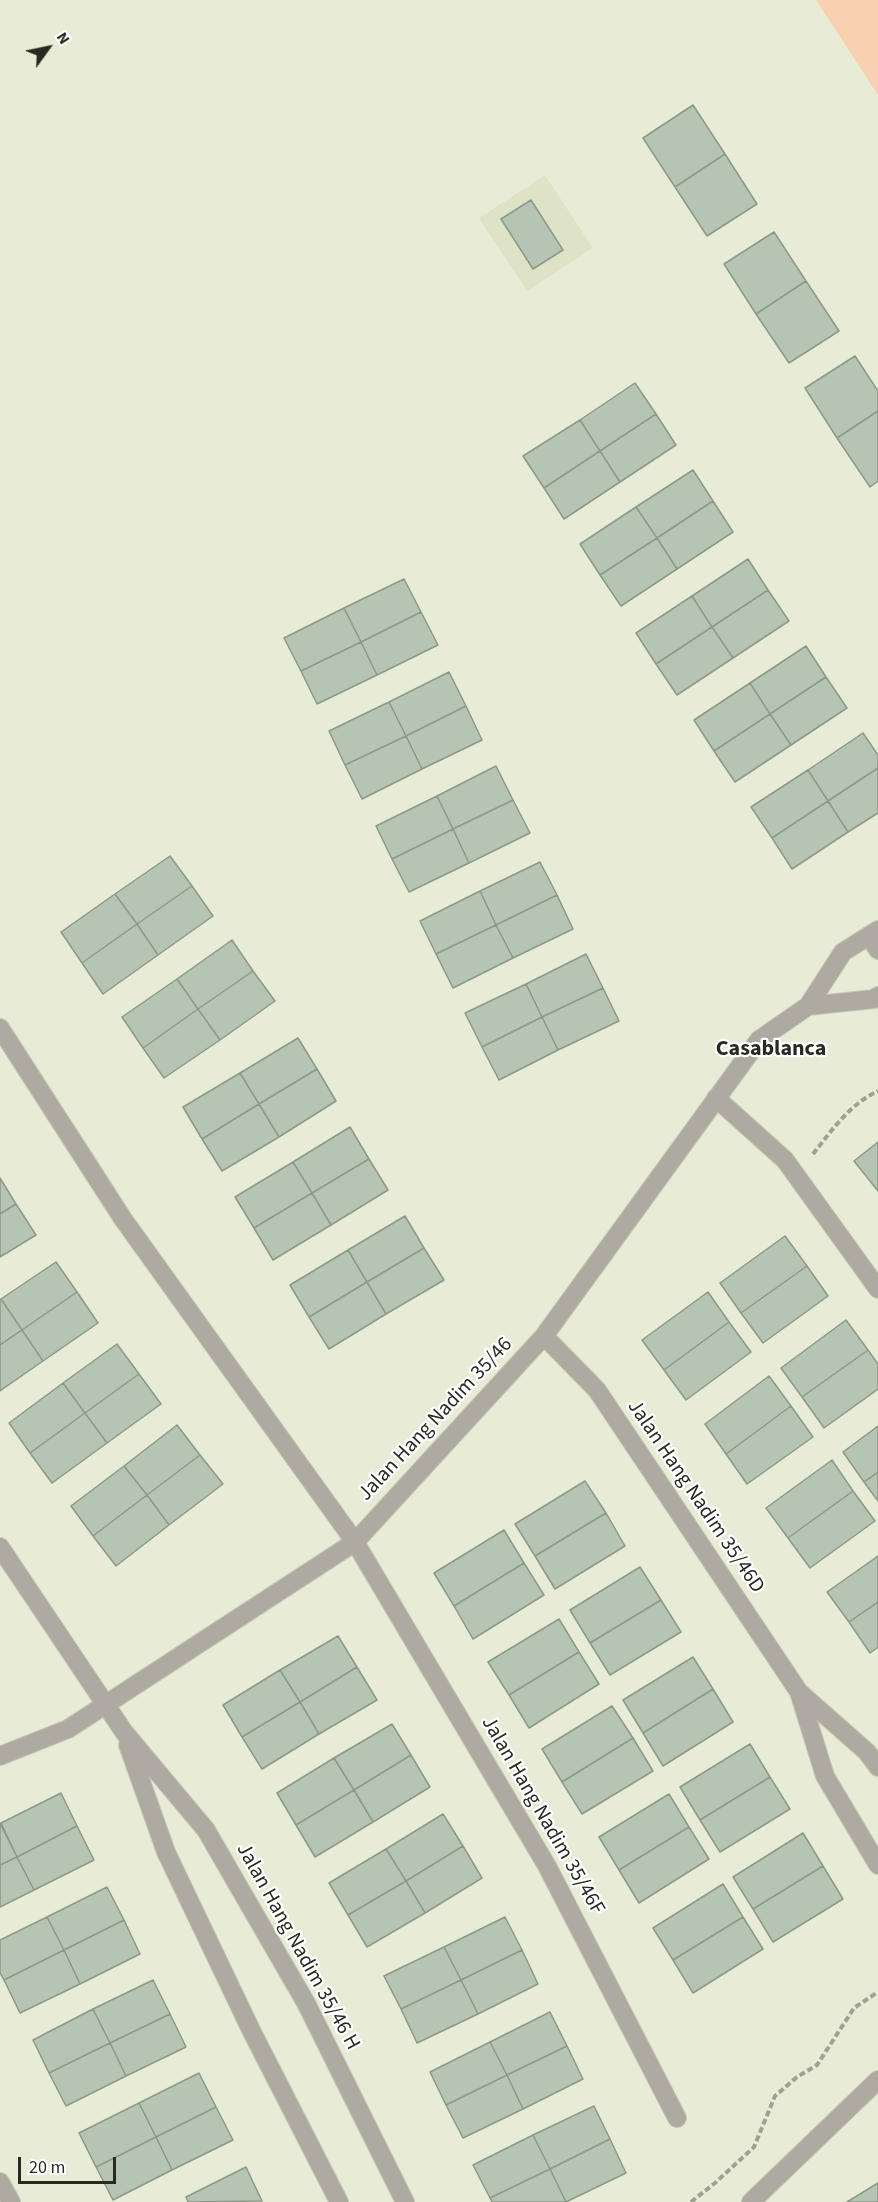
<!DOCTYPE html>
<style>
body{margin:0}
#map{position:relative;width:878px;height:2202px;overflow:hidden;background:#e8ecd6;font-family:"Source Sans 3",sans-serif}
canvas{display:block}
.north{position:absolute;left:18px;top:18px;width:60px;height:60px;-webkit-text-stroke:4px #fff;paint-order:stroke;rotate:57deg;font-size:16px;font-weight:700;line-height:24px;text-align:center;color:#282a22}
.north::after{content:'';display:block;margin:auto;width:21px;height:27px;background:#282a22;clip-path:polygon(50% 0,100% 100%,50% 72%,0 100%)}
.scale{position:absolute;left:18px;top:2157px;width:98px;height:27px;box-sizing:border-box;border:3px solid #282a22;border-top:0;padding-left:8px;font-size:18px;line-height:21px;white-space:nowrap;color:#282a22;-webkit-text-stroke:4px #fff;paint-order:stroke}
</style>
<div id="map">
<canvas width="878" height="2202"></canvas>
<div class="north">N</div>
<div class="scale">20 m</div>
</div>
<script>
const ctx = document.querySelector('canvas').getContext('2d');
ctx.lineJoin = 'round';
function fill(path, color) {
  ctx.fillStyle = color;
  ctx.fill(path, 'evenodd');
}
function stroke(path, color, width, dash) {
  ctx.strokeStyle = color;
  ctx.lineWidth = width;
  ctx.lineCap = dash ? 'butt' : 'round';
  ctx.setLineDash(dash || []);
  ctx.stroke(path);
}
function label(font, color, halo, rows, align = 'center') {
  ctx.font = font + ' "Source Sans 3",sans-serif';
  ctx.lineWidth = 4.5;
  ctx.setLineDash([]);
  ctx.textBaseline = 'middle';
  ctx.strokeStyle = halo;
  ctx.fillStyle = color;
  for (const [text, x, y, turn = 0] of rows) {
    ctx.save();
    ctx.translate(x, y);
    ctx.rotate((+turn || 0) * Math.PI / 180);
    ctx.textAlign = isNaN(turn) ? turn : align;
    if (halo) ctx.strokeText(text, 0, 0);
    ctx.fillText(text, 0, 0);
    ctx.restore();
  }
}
fill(new Path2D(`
 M545,175L593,248L527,291L479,218Z`), '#dee3c6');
fill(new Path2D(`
 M816,0H878V95Z`), '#f8d1b0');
const building = new Path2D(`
 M693,105L725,154L675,187L643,138Z
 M725,154L757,204L707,236L675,187Z
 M531,200L563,250L533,269L501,219Z
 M774,232L806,281L756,314L724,264Z
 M806,281L839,331L789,363L756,314Z
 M855,356L878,391V411L837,438L805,388Z
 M635,383L656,414L600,451L580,420Z
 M878,411V481L870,487L837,438Z
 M656,414L676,445L620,482L600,451Z
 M580,420L600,451L544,488L523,456Z
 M600,451L620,482L564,519L544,488Z
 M693,470L713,501L657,538L636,507Z
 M713,501L733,532L677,569L657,538Z
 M636,507L657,538L600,575L580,544Z
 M657,538L677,569L621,606L600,575Z
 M748,559L768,590L712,627L692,596Z
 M404,579L421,612L361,642L344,608Z
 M768,590L789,621L733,658L712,627Z
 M692,596L712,627L656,664L636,633Z
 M344,608L361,642L301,671L284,638Z
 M421,612L438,645L377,675L361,642Z
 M712,627L733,658L677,695L656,664Z
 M361,642L377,675L317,704L301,671Z
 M806,646L826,677L770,714L750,683Z
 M449,672L466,706L406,736L389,702Z
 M826,677L847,708L791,745L770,714Z
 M750,683L770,714L714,751L694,720Z
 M389,702L406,736L345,765L329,731Z
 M466,706L482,740L422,769L406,736Z
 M770,714L791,745L735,782L714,751Z
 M863,733L878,755V768L828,801L808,770Z
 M406,736L422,769L362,799L345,765Z
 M496,766L513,800L453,829L437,796Z
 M878,768V813L848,832L828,801Z
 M808,770L828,801L772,838L751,807Z
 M437,796L453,829L392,859L376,826Z
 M513,800L530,833L469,863L453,829Z
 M828,801L848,832L792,869L772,838Z
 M453,829L469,863L409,892L392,859Z
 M170,856L192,886L137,924L115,894Z
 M540,862L557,895L496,925L480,891Z
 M192,886L213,916L158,955L137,924Z
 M480,891L496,925L436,954L420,921Z
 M115,894L137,924L82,963L61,932Z
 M557,895L573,929L513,958L496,925Z
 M137,924L158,955L103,994L82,963Z
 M496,925L513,958L453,988L436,954Z
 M232,940L253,971L198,1009L177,979Z
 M586,954L603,988L542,1017L526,984Z
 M253,971L275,1001L220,1040L198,1009Z
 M177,979L198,1009L143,1048L122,1017Z
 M526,984L542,1017L482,1047L465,1013Z
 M603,988L619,1021L558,1050L542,1017Z
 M198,1009L220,1040L164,1078L143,1048Z
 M542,1017L558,1050L499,1080L482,1047Z
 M298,1038L317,1069L259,1104L240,1073Z
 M317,1069L336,1101L279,1137L259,1104Z
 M240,1073L259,1104L202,1139L183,1107Z
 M259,1104L279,1137L222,1171L202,1139Z
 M350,1127L369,1159L312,1193L293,1162Z
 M878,1142V1191L854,1161Z
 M369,1159L388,1190L331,1225L312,1193Z
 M293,1162L312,1193L254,1228L235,1197Z
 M0,1178L16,1204L0,1214Z
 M312,1193L331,1225L273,1260L254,1228Z
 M16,1204L36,1235L0,1257V1214Z
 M405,1216L424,1248L367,1282L348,1250Z
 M785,1236L807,1266L741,1313L720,1283Z
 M424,1248L444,1280L386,1314L367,1282Z
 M348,1250L367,1282L309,1317L290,1285Z
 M56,1262L77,1292L22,1330L1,1299Z
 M807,1266L828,1296L763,1343L741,1313Z
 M367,1282L386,1314L329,1349L309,1317Z
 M77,1292L98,1323L43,1361L22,1330Z
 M708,1292L729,1322L664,1370L642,1340Z
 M1,1299L22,1330L0,1345V1300Z
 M846,1320L868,1350L802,1397L781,1368Z
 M729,1322L751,1352L686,1400L664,1370Z
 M22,1330L43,1361L0,1391V1345Z
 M117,1344L139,1374L85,1413L63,1383Z
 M868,1350L878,1364V1389L824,1428L802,1397Z
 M139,1374L161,1404L107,1443L85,1413Z
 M769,1376L791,1406L726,1454L705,1424Z
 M63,1383L85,1413L30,1453L9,1423Z
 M791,1406L813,1437L747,1484L726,1454Z
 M85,1413L107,1443L52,1483L30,1453Z
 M177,1425L200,1455L147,1495L124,1466Z
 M878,1426V1472L864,1482L843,1452Z
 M200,1455L223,1484L169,1525L147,1495Z
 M832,1460L853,1491L788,1538L766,1508Z
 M124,1466L147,1495L93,1536L71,1506Z
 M878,1472V1501L864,1482Z
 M585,1481L606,1513L535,1556L515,1524Z
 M853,1491L875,1521L810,1568L788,1538Z
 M147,1495L169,1525L116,1566L93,1536Z
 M606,1513L625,1546L555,1589L535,1556Z
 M504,1530L524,1563L454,1606L434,1573Z
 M878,1556V1602L849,1622L827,1592Z
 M524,1563L544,1595L473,1639L454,1606Z
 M640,1567L661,1600L590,1643L570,1610Z
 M661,1600L681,1632L610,1675L590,1643Z
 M878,1602V1647L870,1653L849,1622Z
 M559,1619L579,1652L509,1695L488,1662Z
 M338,1636L357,1667L300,1702L280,1670Z
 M579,1652L599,1684L529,1728L509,1695Z
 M693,1657L713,1689L643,1733L623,1700Z
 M357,1667L377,1700L319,1734L300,1702Z
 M280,1670L300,1702L242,1737L223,1705Z
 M713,1689L733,1722L663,1766L643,1733Z
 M300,1702L319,1734L262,1769L242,1737Z
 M612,1706L633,1738L562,1782L542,1749Z
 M392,1724L411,1755L354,1790L334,1758Z
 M633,1738L653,1771L582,1814L562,1782Z
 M750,1744L770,1777L700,1820L680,1787Z
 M411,1755L430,1787L373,1822L354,1790Z
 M334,1758L354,1790L296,1825L277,1793Z
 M770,1777L790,1809L720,1852L700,1820Z
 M354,1790L373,1822L315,1857L296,1825Z
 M61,1793L77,1826L17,1857L1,1823Z
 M669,1794L689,1827L619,1870L599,1837Z
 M443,1814L463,1846L406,1881L386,1849Z
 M0,1823L17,1857L0,1865Z
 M77,1826L94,1860L34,1890L17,1857Z
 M689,1827L709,1859L639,1903L619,1870Z
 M803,1833L823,1866L753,1909L733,1877Z
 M463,1846L482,1878L425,1913L406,1881Z
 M386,1849L406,1881L348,1915L329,1883Z
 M17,1857L34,1890L0,1907V1865Z
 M823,1866L843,1899L773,1942L753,1909Z
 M406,1881L425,1913L367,1947L348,1915Z
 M723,1884L743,1917L673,1960L653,1928Z
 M107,1887L124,1920L64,1950L47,1917Z
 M47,1917L64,1950L4,1980L0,1973V1940Z
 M505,1917L522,1950L461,1980L444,1947Z
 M743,1917L763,1949L693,1993L673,1960Z
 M124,1920L140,1954L80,1984L64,1950Z
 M444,1947L461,1980L401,2009L384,1976Z
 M64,1950L80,1984L20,2013L4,1980Z
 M522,1950L538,1984L478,2014L461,1980Z
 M153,1980L170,2014L110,2043L93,2009Z
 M461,1980L478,2014L417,2043L401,2009Z
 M93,2009L110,2043L49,2073L33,2040Z
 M550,2012L567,2046L507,2075L490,2042Z
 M170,2014L186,2047L126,2076L110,2043Z
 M490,2042L507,2075L446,2105L430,2072Z
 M110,2043L126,2076L66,2106L49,2073Z
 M567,2046L583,2079L523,2109L507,2075Z
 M199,2073L216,2107L156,2137L139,2103Z
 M507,2075L523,2109L463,2138L446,2105Z
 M139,2103L156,2137L96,2167L79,2133Z
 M594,2106L610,2139L550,2169L533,2135Z
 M216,2107L233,2140L172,2170L156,2137Z
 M533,2135L550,2169L490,2198L473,2165Z
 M156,2137L172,2170L113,2200L96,2167Z
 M610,2139L626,2173L566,2202L550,2169Z
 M246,2167L262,2201L188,2202L186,2197Z
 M550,2169L566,2202H492L490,2198Z
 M878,2183V2202H847Z`);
fill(building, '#b5c4b3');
stroke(building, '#8b9989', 1.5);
const lane = new Path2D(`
 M869,936L878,950
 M751,2202L878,2080`);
const street = new Path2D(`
 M808,1006L874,999L878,996
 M0,1028L123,1219L355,1542L547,1866L677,2118
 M716,1098L785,1160L878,1289
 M544,1336L597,1390L799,1692L867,1752L878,1767
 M0,1547L124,1732L206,1830L306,2003L405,2202
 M799,1692L825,1776L878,1865
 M128,1745L166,1852L251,2030L339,2202
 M0,1756L68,1729L355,1542L544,1336L759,1040L808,1006L843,952L878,930
 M0,2182L11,2202`);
stroke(lane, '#c5c9b6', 20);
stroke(street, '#c5c9b6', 20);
stroke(new Path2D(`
 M813,1154C832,1130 850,1104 878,1091
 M691,2202L715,2183L754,2147L775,2096L797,2077L817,2065L854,2008L878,1992`), '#9fa291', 4, [6, 3]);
stroke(lane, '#aeaaa2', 18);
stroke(street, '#aeaaa2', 18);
label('21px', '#282a22', '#fff', [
 ["Jalan Hang Nadim 35/46",436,1420,-47],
 ["Jalan Hang Nadim 35/46D",695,1497,56],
 ["Jalan Hang Nadim 35/46F",542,1816,60],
 ["Jalan Hang Nadim 35/46 H",297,1947,61]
]);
label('bold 22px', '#282a22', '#fff', [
 ["Casablanca",771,1050]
]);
</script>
